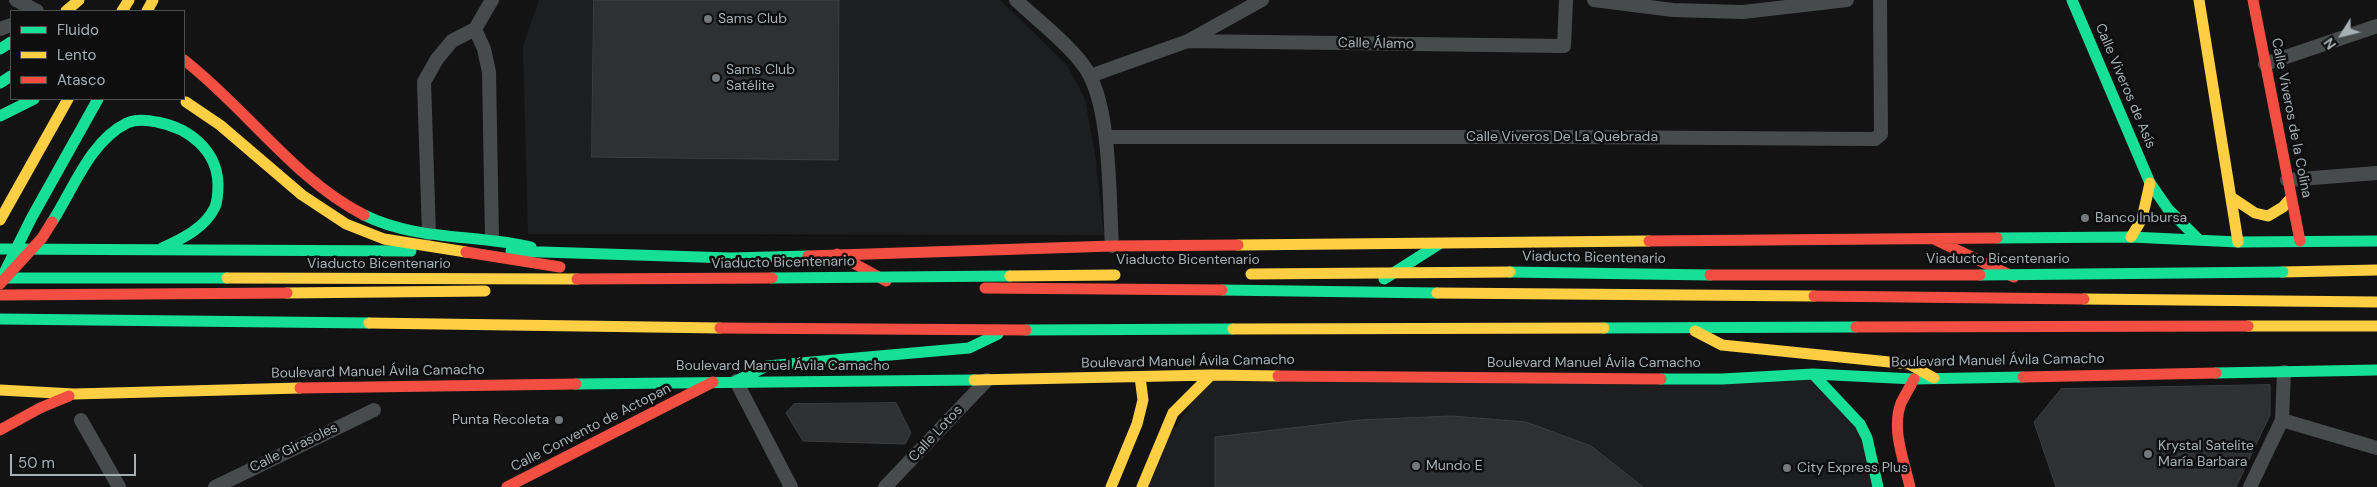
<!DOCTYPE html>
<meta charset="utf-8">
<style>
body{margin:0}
#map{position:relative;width:2377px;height:487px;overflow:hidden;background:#131314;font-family:"DM Sans",sans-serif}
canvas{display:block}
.legend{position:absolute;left:10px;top:10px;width:175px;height:90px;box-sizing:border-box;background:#0e0e0f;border:1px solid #4b4f51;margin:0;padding:6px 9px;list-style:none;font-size:15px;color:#a6b0b3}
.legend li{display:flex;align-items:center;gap:10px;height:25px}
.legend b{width:25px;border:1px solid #4b4f51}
.north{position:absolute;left:2317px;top:10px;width:50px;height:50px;-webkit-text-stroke:4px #0e0e0f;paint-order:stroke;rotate:234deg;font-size:14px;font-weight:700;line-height:20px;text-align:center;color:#a6b0b3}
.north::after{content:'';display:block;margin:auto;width:18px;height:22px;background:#a6b0b3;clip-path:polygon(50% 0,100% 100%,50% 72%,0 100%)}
.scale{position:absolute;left:10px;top:454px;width:126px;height:22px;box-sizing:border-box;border:2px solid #a6b0b3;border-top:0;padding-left:6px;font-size:15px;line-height:18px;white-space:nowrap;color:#a6b0b3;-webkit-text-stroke:4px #0e0e0f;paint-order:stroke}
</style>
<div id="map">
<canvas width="2377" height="487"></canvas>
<ul class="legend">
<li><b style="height:6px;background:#16e098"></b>Fluido</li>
<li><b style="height:6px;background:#ffcf43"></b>Lento</li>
<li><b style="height:6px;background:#f24e42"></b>Atasco</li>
</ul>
<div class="north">N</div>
<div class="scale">50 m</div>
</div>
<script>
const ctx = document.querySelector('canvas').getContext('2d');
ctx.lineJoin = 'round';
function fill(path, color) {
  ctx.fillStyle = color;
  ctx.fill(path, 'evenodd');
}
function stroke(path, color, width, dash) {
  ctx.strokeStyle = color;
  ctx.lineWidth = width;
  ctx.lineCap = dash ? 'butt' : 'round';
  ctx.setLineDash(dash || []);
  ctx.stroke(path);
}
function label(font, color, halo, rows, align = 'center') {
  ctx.font = font + ' "DM Sans",sans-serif';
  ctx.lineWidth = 5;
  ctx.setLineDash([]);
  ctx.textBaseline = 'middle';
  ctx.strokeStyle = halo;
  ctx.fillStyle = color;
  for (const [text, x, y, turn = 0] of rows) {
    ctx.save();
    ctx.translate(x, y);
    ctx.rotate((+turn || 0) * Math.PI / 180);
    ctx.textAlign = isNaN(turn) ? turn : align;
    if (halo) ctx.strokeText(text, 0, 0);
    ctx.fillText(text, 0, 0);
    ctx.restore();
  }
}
fill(new Path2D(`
 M539,0H1000L1067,65L1085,99L1095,154L1104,235L528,234L523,46Z
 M1813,374L1850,411L1878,487H1142L1157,454L1211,375Z`), '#1d1e1f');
const building = new Path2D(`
 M594,0H839L838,160L592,157Z
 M2270,385V415L2236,487H2056L2034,422L2061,389Z
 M896,403L911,433L905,444L803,441L786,413L794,404Z
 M1452,416L1526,422L1591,446L1643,487H1215V437L1360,420Z`);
fill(building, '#2f3031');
stroke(building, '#3c3e40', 1);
stroke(new Path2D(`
 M16,0L37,11
 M1016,0C1037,20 1078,51 1090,76C1111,117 1109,199 1112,246
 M1594,0L1673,10L1743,12L1847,0
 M0,29L11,25
 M475,29L484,49L489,72L492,239
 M1188,41L1564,46L1566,0
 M2265,64L2377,26
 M1090,76L1188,41L1262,0
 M1106,137H1565L1875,139L1881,134L1880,0
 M2287,180L2377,173
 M429,234L424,82L437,59L452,41L475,29L492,0
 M736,381L791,487
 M81,420L119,487
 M2282,420L2377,448
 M215,487L374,410
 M885,487L987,380
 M2250,487L2282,420L2284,372`), '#484b4c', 14);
stroke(new Path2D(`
 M2072,0L2150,183L2168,209L2198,239
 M0,49L11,42
 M0,83L11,76
 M0,116L34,99
 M364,215C416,241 476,234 531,247
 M52,222C73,190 90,141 127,123C136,119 148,120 157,122C189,128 217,150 218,184C218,192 218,200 215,207C205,228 182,239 162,248
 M1997,238L2131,237L2238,242L2377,241
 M0,249L411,251
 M511,251L731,258L808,256
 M1384,279L1439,244
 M1222,290L1437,293
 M0,319L369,323
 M1604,328L1856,327
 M1026,330L1233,329
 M2216,373L2377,370
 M1813,374L1860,424L1867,438L1878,487
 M1661,379H1722L1813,374L1914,379L2023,377
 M736,381L767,366L969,348L998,334
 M576,384L974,380`), '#16e098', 11);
stroke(new Path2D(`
 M2199,0L2238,242
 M66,11L79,0
 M122,11L129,0
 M147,11L153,0
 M2231,197L2255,213L2268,216L2283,207L2291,198
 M0,220L68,99
 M2131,237L2142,219L2150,183
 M1238,245L1649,241
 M2283,272L2377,270
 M287,293L485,291
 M1437,293L1814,296
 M2084,299L2377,302
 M369,323L720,328
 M2248,326H2377
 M1233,329L1604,328
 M1695,331L1722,345L1909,364L1934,378
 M974,380L1211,375L1278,376
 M0,390L74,394L300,388
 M1111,487L1137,424L1143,400L1140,377
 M1142,487L1173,413L1211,375`), '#ffcf43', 11);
stroke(new Path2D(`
 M2253,0L2300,241
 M184,60C246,108 295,180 364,215
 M1936,240L2014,277
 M1649,241L1997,238
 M837,254L886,281
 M808,256L1112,246L1238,245
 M985,288L1222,290
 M0,295L287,293
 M1814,296L2084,299
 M1856,327L2248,326
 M720,328L1026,330
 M1278,376L1661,379
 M2023,377L2216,373
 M300,388L576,384
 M0,430L40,408L69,396
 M507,487L713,382
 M1910,487C1904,461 1891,429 1901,403C1905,395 1910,387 1914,379`), '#f24e42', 11);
stroke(new Path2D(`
 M1510,272L1710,275
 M4,273L32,217L98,99
 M1980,275L2283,272
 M0,278H227
 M772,278L1010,276`), '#16e098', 11);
stroke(new Path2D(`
 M186,102L220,125L302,195L346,224L384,239L466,252
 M1251,274L1510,272
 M1010,276L1115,275
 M227,278L577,279`), '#ffcf43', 11);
stroke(new Path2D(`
 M466,252L560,267
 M1710,275H1980
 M577,279L772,278
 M0,284L42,238L52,222`), '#f24e42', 11);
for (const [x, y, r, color] of [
 [708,19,5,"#73797b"],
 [716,78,5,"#73797b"],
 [2085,218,5,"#73797b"],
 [559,420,5,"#73797b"],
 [2148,454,5,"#73797b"],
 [1416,466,5,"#73797b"],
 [1787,468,5,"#73797b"]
]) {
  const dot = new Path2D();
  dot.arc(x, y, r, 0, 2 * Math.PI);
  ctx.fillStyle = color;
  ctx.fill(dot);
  stroke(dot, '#0e0e0f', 2);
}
label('14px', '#a6b0b3', '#0e0e0f', [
 ["Sams Club",718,19],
 ["Sams Club",726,70],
 ["Satélite",726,86],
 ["Banco Inbursa",2095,218],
 ["Punta Recoleta",549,420,"right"],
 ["Krystal Satelite",2158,446],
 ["María Barbara",2158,462],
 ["Mundo E",1426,466],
 ["City Express Plus",1797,468]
], 'left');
label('14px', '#a6b0b3', '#0e0e0f', [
 ["Calle Álamo",1376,44,1],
 ["Calle Viveros de Asís",2125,86,67],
 ["Calle Viveros de la Colina",2291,118,79],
 ["Calle Viveros De La Quebrada",1562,137],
 ["Viaducto Bicentenario",1594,258,1],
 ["Viaducto Bicentenario",1998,259],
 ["Viaducto Bicentenario",1188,260],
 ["Viaducto Bicentenario",783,263,-1],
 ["Viaducto Bicentenario",379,264],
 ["Boulevard Manuel Ávila Camacho",1998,361,-1],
 ["Boulevard Manuel Ávila Camacho",1188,362,-1],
 ["Boulevard Manuel Ávila Camacho",1594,363],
 ["Boulevard Manuel Ávila Camacho",783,366],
 ["Boulevard Manuel Ávila Camacho",378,372,-1],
 ["Calle Convento de Actopan",591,428,-27],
 ["Calle Lotos",936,434,-47],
 ["Calle Girasoles",294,448,-26]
]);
</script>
